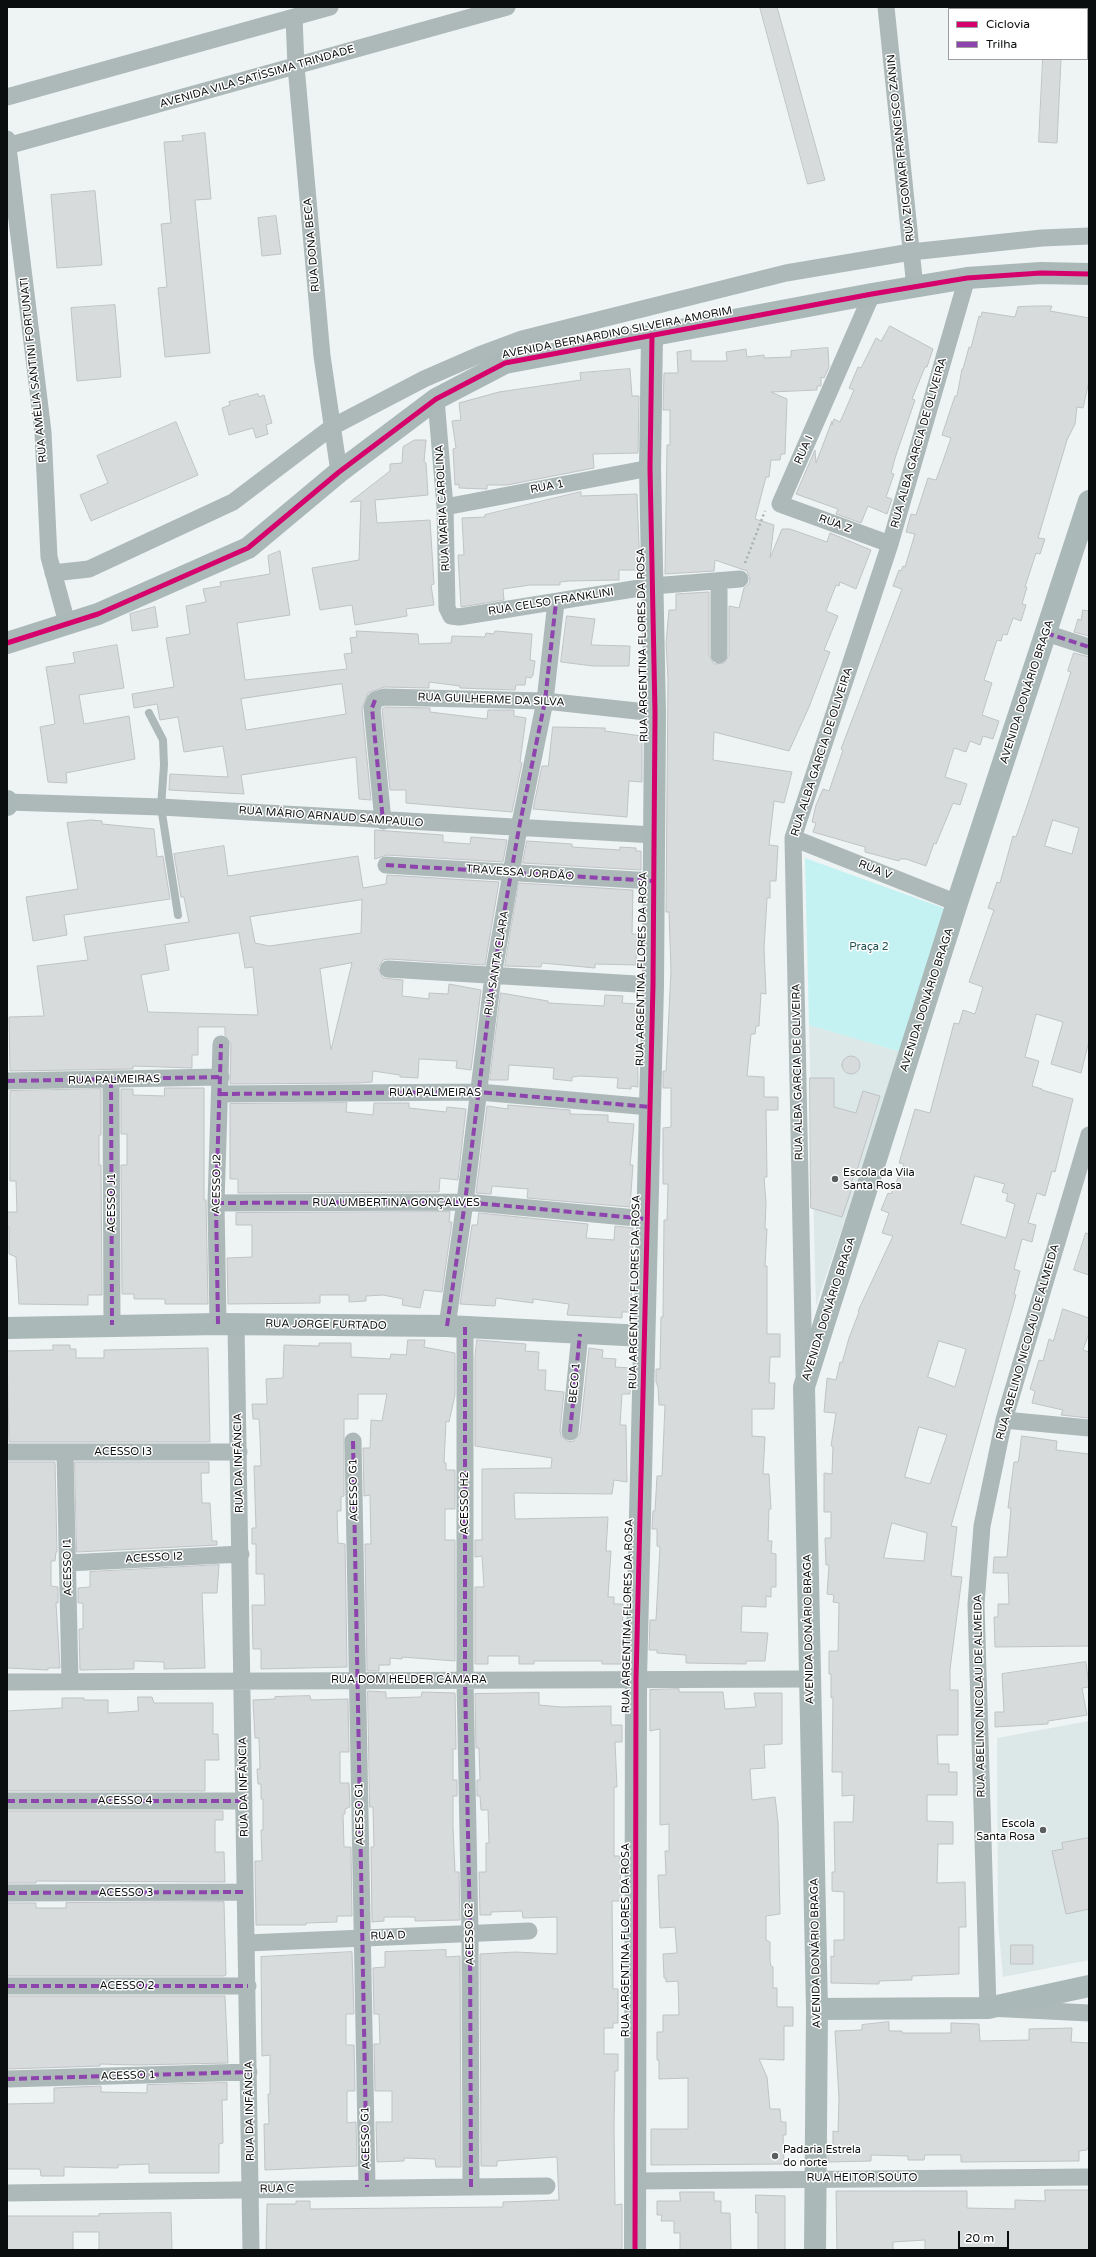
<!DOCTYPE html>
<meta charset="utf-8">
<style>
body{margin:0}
#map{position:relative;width:1096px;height:2257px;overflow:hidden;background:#eef3f3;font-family:"Varela Round",sans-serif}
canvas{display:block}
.frame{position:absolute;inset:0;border:8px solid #0b0e0e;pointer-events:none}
.legend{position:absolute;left:948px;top:8px;width:140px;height:52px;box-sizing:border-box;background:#fff;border:1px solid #9d9f9f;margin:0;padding:5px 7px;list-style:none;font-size:12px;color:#0b0e0e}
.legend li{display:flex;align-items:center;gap:8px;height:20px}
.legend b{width:20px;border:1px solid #9d9f9f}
.scale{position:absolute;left:958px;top:2231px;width:51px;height:18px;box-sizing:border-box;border:2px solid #0b0e0e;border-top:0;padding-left:5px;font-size:12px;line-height:14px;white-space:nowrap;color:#0b0e0e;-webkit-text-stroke:3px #fff;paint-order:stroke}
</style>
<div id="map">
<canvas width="1096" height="2257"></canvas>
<div class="frame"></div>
<ul class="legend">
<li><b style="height:5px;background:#d6006c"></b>Ciclovia</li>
<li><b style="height:5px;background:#8e44ad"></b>Trilha</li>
</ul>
<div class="scale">20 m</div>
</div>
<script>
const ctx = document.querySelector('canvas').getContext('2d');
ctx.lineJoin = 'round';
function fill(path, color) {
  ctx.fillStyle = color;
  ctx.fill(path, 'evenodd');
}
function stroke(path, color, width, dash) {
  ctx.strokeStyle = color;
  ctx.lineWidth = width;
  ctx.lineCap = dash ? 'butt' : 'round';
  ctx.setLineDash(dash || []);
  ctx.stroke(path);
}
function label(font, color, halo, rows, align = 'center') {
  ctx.font = font + ' "Varela Round",sans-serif';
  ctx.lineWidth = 3;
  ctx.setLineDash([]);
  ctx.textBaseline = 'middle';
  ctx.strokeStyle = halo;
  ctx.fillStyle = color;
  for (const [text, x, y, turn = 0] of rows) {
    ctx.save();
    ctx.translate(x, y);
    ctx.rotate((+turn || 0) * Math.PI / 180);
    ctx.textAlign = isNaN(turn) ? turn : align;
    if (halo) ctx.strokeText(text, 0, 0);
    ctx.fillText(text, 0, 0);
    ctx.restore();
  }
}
fill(new Path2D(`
 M809,1025L901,1052L816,1306Z
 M1089,1721V1960L1003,1977L998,1922L997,1738Z`), '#dce7e7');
fill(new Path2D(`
 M805,858L946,909L901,1052L809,1025Z`), '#c4f2f2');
const building = new Path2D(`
 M760,7H777L825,180L808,184Z
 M1043,59H1061L1057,143L1039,142Z
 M205,133L211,199L195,200L210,353L165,357L158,288L167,287L161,224L171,223L164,142L183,141L182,136Z
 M95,191L102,265L57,268L51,195Z
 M276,216L281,254L262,256L258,218Z
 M115,305L121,377L77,381L71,308Z
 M1037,306H1052L1050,311L1089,318V381L1083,408L1077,407L1075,424L1067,440L1038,538L1045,539L1040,554L1036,553L1025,587H1027L1022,604L1026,605L1021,621L1013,618L1007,635L1003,634L1001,641L997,640L984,680L992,683L982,715L999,721L993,739L983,736L980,745L970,741L966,752L954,748L945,777L967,784L960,805L953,803L936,844L934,843L926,866L906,859H900L899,861L865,852V847L813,832L816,823L812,822L816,805L823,789L829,791L843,750L841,749L902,589L893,586L899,570L901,571L903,566L905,567L915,534L906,532L911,514L916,515L928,478L936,480L943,461L951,438L942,435L955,396H957L962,369H963L969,347L971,348L979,316L981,317L982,312L1015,317L1018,307Z
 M890,326L933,349L927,367H925L912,399L915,400L895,458L891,473L894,474L886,497L892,499L887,514L868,506L861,523L836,514L838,509L796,494L815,450L816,463L832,421V425L834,419L840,422L854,390L849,388L858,367L861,368L876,338L881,341Z
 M828,348L829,367L824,378L821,377V386H817V390L771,392L787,399L785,454H781L780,460H771L769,477H766L755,519L774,525L770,558L782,529H790L827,542L830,533L871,550L856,589L840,582L839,586L836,585L826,611L838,616L824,650L830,652L809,707L789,751L714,732L713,760L792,772L784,803L774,801L769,845L778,846L776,881H770V898H767L764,949L766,994L761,993L759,1026H756L755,1034H751L747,1076L764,1077V1097H778V1110H766L767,1177H764L766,1203L765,1229H767L765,1266H767V1334H780V1357H770L769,1383H775L774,1409H752V1436L765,1437L763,1474H769L771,1509H769L768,1541H772L771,1553L776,1554V1587H771V1597L766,1596V1607L742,1606L741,1632L768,1633L765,1661H746V1664L686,1663V1655L657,1653V1650H649L650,1620H656L660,1547L657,1546V1529H652L653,1511H655L657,1476H662L665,1405H659L658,1387L656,1382V1369H660L661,1317H663L664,1220H667L668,1184H663V1128L671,1127V1088H663V1071H666L671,971L669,912H666L668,679L666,643L669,610H676V594L709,592V655L714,664L724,663L729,655V606L739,608L744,588L749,584L750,579L747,571L715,560L714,571L665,574L667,445H670V410H663L664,373H678L677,352L691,350V361H727L726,352L746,349L747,357L764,355V358L791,357V351Z
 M630,369L632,396H639L638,453L593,454L594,468L507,485H487V489L459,488V484L455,485L453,449L456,448L452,421L461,420L459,403L499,392L581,380L580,373Z
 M258,394L259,397L264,395L272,423L266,425L268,434L256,438L253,428L229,435L222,408L230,405L229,402Z
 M176,422L198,475L91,521L80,495L108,483L97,456Z
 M415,440H426L424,462L426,463L428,495L375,500L377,523L430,520L434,584L431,585L434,605L406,609L407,616L355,625L352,605L320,610L312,568L359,560L361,501L350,502L390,471V464L402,463L403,447Z
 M581,492V496L637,494L640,570H619V580L569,581L560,582V585H530L503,589L504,600L461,607L458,555H464L462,518L485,517V515Z
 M280,551L290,615L237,623L245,680L347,669L344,654L352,653L350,638L357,637L356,631L418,634L419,644L451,643L452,636L485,637L486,633L494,634L495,631L532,634L530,660L535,661L533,675L531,678L526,677L525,685H516L515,690L460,688V686L429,682V688L384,687L368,693L362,709L371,800L359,799L356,757L241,775L244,794L169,790L170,774L228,777L223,746L184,752L178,717L160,720L157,704L134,708L132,694L174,687L166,638L190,634L186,606L206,602L203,589L221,586L220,582L270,574L268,556ZM342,684L346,714L246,730L241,699Z
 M155,607L158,627L132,631L130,614Z
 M1083,610L1089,611V636L1074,632L1078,619L1081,620Z
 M567,616L595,619L591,645L630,646L629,666H593L561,662Z
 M117,645L124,688L79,695L84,724L129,716L135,759L66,773L67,783L48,782L40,727L55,724L46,667L75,663L73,653Z
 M1074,653L1089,657V1041L1081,1073L1051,1064L1063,1022L1036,1014L1025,1057L1039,1061L1032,1086L1042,1089V1090L1073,1099L1055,1172L1052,1171L1045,1196L1037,1193L1028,1223L1036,1225L1032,1242L1022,1239L1014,1269L1020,1271L1014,1294L1016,1295L951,1526L957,1527L951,1576L962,1577L950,1669V1690H958V1735H937L938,1764H949V1772H957V1795H927V1821L953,1822V1844H938L937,1883L965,1882L966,1927H959V1974L912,1976V1980L879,1981V1984L831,1983V1956L834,1957V1940H844V1892L832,1891V1872H835L834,1822H853L854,1795L842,1796V1772H832L833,1697L831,1698V1674H829V1651H838L839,1603L833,1602L834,1595L827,1594L829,1565H826L825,1538H831V1512H824V1473L832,1474L833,1446H831L836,1413L824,1412L827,1378L836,1380L840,1362L842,1363L849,1338L859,1312L858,1311L893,1236L882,1233L889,1213L881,1210L888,1193L891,1194L904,1164L899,1163L915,1109L930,1113L954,1023L959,1024L963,1010L975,1014L983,987L969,982L994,910L988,908L997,882L1000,883L1013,836L1016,837L1027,806L1071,672L1068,671ZM1053,820L1079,828L1072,854L1045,846ZM975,1176L1005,1184L1002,1192L1008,1194L1006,1201L1015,1204L1006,1238L961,1224ZM939,1341L966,1349L955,1387L928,1377ZM919,1427L947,1435L930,1484L905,1477ZM892,1523L927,1533L924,1561L884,1558Z
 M386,707L430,708V712L487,719L488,710H514V716L526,718L520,762L522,763L512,812L406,803V790H390L382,709Z
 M553,727L605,728V731L642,736V782L629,781L627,817L533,809L542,766H548Z
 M91,820L102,821V824L154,829L157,857L163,856L170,899L64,915L67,935L33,941L26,897L78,889L67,823Z
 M375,830L443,835V842L470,844L471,837L507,840L503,862L387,855L375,859Z
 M527,841L572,844V847L620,850V847L636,848V851H641V870L523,863Z
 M224,846L228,876L358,856L363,888L386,884L387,875L499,882L485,965L389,959L383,960L378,968L383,978L403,980L402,996L429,999V993L448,994L449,984L481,990L471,1070L456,1068L457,1061L419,1059L418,1078L400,1077V1075L373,1071L372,1082L359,1083L230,1084L231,1044L225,1035V1027H198V1055H192V1068L133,1066V1069L10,1071L9,1017L44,1016L37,966L88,960L84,937L189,922L184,897H181L174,854ZM362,900L361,933L269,946L255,943L250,917ZM239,933L245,968L253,967L258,1015L148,1012L141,975L169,970L165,945ZM352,963L331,1050L320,969Z
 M519,883L633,890L632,934H637L636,965L595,964V968L542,963L541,967L505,966Z
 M501,993L548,1001V1003L604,1006L605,995L623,996L622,1003L637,1004L638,1087L631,1086V1089L617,1088L618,1078L580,1076L572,1077V1081L553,1079L554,1068L509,1065L508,1080H490Z
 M842 1065a9 9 0 1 1 18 0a9 9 0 1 1-18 0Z
 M810,1078H834V1107L856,1113L863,1091L880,1096L858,1167L849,1187L852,1188L842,1217L811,1208Z
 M165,1088H204V1200H206L208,1304H165V1299H134V1294H122L121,1165H127V1134H121V1089H133V1095L164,1096Z
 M101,1089V1135H99V1165H101L102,1295H88V1305L19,1304L16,1257L9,1254V1227H7V1212H17L16,1181H10V1091Z
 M347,1103L346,1112L373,1115L374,1103H409V1108L446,1112L447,1107L466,1109L458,1180L440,1178L439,1192L238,1193V1179H230V1104Z
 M508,1105L570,1110V1114L608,1115V1122L634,1124L630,1165H633L630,1207L527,1198L528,1189L492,1186L491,1194L476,1193L487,1106L508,1109Z
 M450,1212L449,1222H452L442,1292L424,1290L420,1308L402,1305L403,1299L383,1295L366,1296V1301L349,1302V1295H320V1303L228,1304L227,1258L252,1257V1225H236V1213Z
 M479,1213L588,1224L586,1238L614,1240L615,1226L633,1228L631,1312H622V1318L567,1315L569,1304L533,1299V1303L496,1298L495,1306L460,1304L472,1225H477Z
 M1086,1233L1089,1234V1275L1074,1270Z
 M1063,1309L1089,1318V1333L1083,1350L1089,1352V1418L1061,1415L1063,1410L1032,1403L1035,1391L1030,1389L1039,1360L1043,1361L1049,1339L1053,1341Z
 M408,1340H425L424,1347L455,1353V1395L449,1422L446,1421L444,1463H446V1470H455V1509H445V1540H455V1661L402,1657V1659L390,1658V1665H379V1671H367L365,1544H371L370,1495L364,1496L363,1448H370L371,1420L382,1421L387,1394H358V1419H344V1496L341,1497V1511H337L338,1543L345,1544L347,1667L261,1669V1649H253L252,1605H265L264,1574H256V1544H252V1528H256L254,1466H261L260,1435L259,1419H253L252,1404H267L266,1379L283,1378L284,1345L319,1346V1343H351V1357L390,1359L391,1354L406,1355Z
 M477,1340L526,1344L525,1351L539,1352L538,1370H546L545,1390L564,1392L560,1431L561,1436L569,1442L574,1441L580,1433L589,1348L603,1350L602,1358L616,1359L615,1367L631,1368L630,1394H622L620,1425H626L627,1482L614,1480L612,1494L514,1493L515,1519L608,1517L606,1551H611L608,1597H614V1604H623L622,1664H602V1661H534V1664H519V1656H488V1664H475V1587H484L482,1556L475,1557V1540H482V1469L551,1468L552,1458L475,1446V1357Z
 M53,1345H70V1349H76V1358H104V1350L208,1348L210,1442H9L7,1351L53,1350Z
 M1022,1436L1057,1441L1056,1450L1089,1454V1646L995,1647L994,1617H998V1604H1009L1008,1573H993L994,1557H1007L1011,1508H1008L1014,1462H1018Z
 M7,1462H55L57,1552H56L55,1561H51V1586L58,1587V1603H56L60,1668H48V1670L7,1668Z
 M75,1462H209V1473H201L202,1503H210L212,1541H217V1545L77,1552Z
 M219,1565L217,1593H202L205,1668L164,1669V1662L134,1661V1669L80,1670L79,1629H83V1603H78V1588L90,1587V1572Z
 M1086,1662L1089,1687L1082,1688L1087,1715L1048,1721V1724L995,1727V1712H1004L1002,1674Z
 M679,1689V1692H723L725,1709L756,1707L754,1693H782V1744L764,1745L765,1768L750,1769L752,1800L775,1797L778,1822L780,1914L766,1916V1940L770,1942V1961L771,1966L773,1967V1988H777V2007H793V2026H784V2060L759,2059L767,2077L770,2109H780L781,2122H786V2135H783L784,2164L651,2165V2129H688V2078L659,2079V2060H657V2032H663V2015H679L678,1981L666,1982V1978H664L663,1954L677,1953L675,1927L660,1928L658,1875H666L665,1851H669V1824L660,1825V1729L650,1731V1690Z
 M368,1691L386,1692V1698L421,1697L422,1692L455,1693L456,1749H453V1780H457V1796H453V1827L455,1872H459L460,1920L415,1921V1917H384V1921L372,1922L371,1847H374L373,1807H370Z
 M539,1693V1705L561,1707L611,1706V1725H622V1742H615L617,1787H614V1856H620L621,1901H612L613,1989H618V2023H613V2028H604V2054H618V2071H615L614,2126L615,2205L622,2204V2249L266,2250L267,2204H296V2201H310V2209L503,2207V2202L559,2200L557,2157L497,2161V2166H481L480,1954L515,1952L557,1954V1917L523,1918L522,1911L491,1912V1915H480L479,1872H486V1843H489L488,1810H481L480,1796H477V1780H480L479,1748H476L475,1694Z
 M310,1696L311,1700L348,1699L349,1752H340V1783H349L350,1807L345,1809V1814H343L344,1847H351L352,1916H337V1922L306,1923V1925H256L255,1861H262L261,1830H263V1799H261V1784H258L257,1769H260L259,1738H255L253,1700L275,1699V1697Z
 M138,1697H152L154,1703H213V1734H218L219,1760H205V1791H7V1711L62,1708V1698H84V1700H108V1713L138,1711Z
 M7,1811H223V1820H215V1852H224L225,1882L36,1881V1883H7Z
 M1089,1838V1909L1066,1914L1052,1851L1063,1849L1062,1843Z
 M224,1902L226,1975L224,1976H7V1903H36V1908H66V1903Z
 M1011,1945H1033V1964H1011Z
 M446,1950V1957L460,1956L461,2167H436L435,2159L404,2158V2161L377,2162L376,2122H392V2091H375L374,2044H380L379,2014H374L373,1968L385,1967V1952Z
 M352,1952L354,2014H346V2045H354L355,2091H347V2123L356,2122L357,2166L265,2170L264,2124H269L268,2094H270V2055L262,2056L261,1957Z
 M7,1996H225L228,2063L135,2065L100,2064V2066L7,2069Z
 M889,2022V2031H902V2033H951V2023L979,2024L980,2041L1029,2040V2029L1072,2028L1071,2042L1089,2043V2148H1087V2150L1079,2151V2161L961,2162V2155H925L924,2160H908V2156L871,2155V2161L828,2162V2145H833V2131L838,2132L839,2098L835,2031L862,2030V2025Z
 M227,2083V2100H222L223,2143L219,2144V2173H149V2164L118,2165V2168L64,2167V2176H41L40,2169H7V2104L54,2103V2088L101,2086V2092L147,2093V2085Z
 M1045,2190H1089V2250H925V2240L893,2242V2250H837L836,2191H967V2208L1015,2209V2200L1045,2201Z
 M680,2192H714V2201H721V2213H730L731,2250H680V2233H674V2221H661L662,2215H657V2201H680Z
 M756,2195L785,2196V2250H758V2213H756Z
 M171,2213L172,2250H99V2232H73V2250H7V2216H99V2214Z`);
fill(building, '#d7dbdb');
stroke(building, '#bfc3c3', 1);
stroke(new Path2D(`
 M745,563L765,511`), '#a8b1b1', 2.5, [2, 3]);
stroke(new Path2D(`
 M149,713L163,740L164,765L161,807L178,915`), '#adb8b8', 8);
stroke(new Path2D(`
 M886,7L915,288
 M294,17L296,66L322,356L339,472
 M7,97L330,7
 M7,139L43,432L49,557L67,623
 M7,146L507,7
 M872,294L780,504L890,544
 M436,399L445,507L447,608L451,616L459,617L652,586L740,579
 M445,507L650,468
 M53,573L89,569L233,502L332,427L424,379L479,355L522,339L786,273L911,252L1042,238L1089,236
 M719,581V655
 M1046,633L1089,647
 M7,802L161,807L654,835
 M383,821L372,708L375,700L384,697L545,701L655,713
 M793,838L957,903
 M386,865L653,881
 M388,969L653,985
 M111,1080L112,1325
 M7,1081L221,1077
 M220,1094L479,1092L650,1107
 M1089,1135L1004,1420L982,1526L976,1604L988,2008L1089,2013
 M216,1203L465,1202L647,1219
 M218,1324L216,1203L221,1044
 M236,1324L251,2250
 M447,1326L465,1202L493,976L519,828L545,701L556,602
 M465,1327V1680L470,1934L471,2187
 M804,1375L793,838L890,544L967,278
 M1004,1420L1089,1428
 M570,1432L580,1334
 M353,1441L367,2187
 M7,1452H239
 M65,1452L70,1682
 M68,1563L241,1554
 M7,1682L810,1679
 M7,1801H244
 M7,1893L245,1892
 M247,1943L529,1931
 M7,1986H248
 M7,2079L249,2072
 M636,2181L1089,2177
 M7,2193L547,2186`), '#adb8b8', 17);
stroke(new Path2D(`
 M7,643L98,614L248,548L339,472L436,399L505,363L872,294L967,278L1041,273L1089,274
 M7,801V805
 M7,1328L218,1324L447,1326L644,1336
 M817,2009L988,2008L1089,1986
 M635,2250L636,1679L653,985L655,713L650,468L652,335
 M815,2250L817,2009L804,1387L957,903L1089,501`), '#aab8b7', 22);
stroke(new Path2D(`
 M1046,633L1089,647
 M375,700L372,708L383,821
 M386,865L653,881
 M111,1080L112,1325
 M7,1081L221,1077
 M220,1094L479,1092L650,1107
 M216,1203L465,1202L647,1219
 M218,1324L216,1203L221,1044
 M447,1326L465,1202L493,976L519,828L545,701L556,602
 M465,1327V1680L470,1934L471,2187
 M570,1432L580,1334
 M353,1441L367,2187
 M7,1801H244
 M7,1893L245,1892
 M7,1986H248
 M7,2079L249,2072`), '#8e44ad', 4, [8, 4]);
stroke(new Path2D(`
 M7,643L98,614L248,548L339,472L436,399L505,363L872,294L967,278L1041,273L1089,274
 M635,2250L636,1679L653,985L655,713L650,468L652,335`), '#d6006c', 5);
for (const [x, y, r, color] of [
 [835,1179,4,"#5a5e5e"],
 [1043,1830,4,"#5a5e5e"],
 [775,2156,4,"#5a5e5e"]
]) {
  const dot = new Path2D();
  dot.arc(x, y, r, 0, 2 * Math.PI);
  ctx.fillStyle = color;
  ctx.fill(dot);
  stroke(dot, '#fff', 1.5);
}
label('11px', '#0b0e0e', '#fff', [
 ["AVENIDA VILA SATÍSSIMA TRINDADE",257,77,-16],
 ["RUA ZIGOMAR FRANCISCO ZANIN",901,148,-96],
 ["RUA DONA BECA",312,245,-95],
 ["AVENIDA BERNARDINO SILVEIRA AMORIM",617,333,-11],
 ["RUA AMÉLIA SANTINI FORTUNATI",34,370,-96],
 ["RUA ALBA GARCIA DE OLIVEIRA",919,443,-74],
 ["RUA I",804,450,-66],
 ["RUA 1",547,487,-11],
 ["RUA MARIA CAROLINA",443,508,-93],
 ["RUA Z",835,524,20],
 ["RUA CELSO FRANKLINI",551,602,-9],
 ["RUA ARGENTINA FLORES DA ROSA",643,645,-91],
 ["AVENIDA DONÁRIO BRAGA",1027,692,-72],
 ["RUA GUILHERME DA SILVA",491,700,2],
 ["RUA ALBA GARCIA DE OLIVEIRA",822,752,-72],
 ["RUA MÁRIO ARNAUD SAMPAULO",331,817,4],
 ["RUA V",875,870,22],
 ["TRAVESSA JORDÃO",520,873,4],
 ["RUA SANTA CLARA",497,963,-81],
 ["RUA ARGENTINA FLORES DA ROSA",642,969,-89],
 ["AVENIDA DONÁRIO BRAGA",927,1000,-72],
 ["RUA ALBA GARCIA DE OLIVEIRA",798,1072,-91],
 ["RUA PALMEIRAS",114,1080,-1],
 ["RUA PALMEIRAS",435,1093],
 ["ACESSO J2",217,1184,-89],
 ["ACESSO J1",112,1203,-90],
 ["RUA UMBERTINA GONÇALVES",396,1203],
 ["RUA ARGENTINA FLORES DA ROSA",635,1292,-89],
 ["AVENIDA DONÁRIO BRAGA",829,1309,-72],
 ["RUA JORGE FURTADO",326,1325,1],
 ["RUA ABELINO NICOLAU DE ALMEIDA",1028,1342,-74],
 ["BECO 1",575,1383,-85],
 ["ACESSO I3",123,1452],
 ["RUA DA INFÂNCIA",239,1463,-91],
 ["ACESSO G1",354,1490,-91],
 ["ACESSO H2",465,1503,-90],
 ["ACESSO I2",154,1558,-3],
 ["ACESSO I1",68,1567,-91],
 ["RUA ARGENTINA FLORES DA ROSA",628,1616,-89],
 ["AVENIDA DONÁRIO BRAGA",809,1629,-91],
 ["RUA DOM HELDER CÂMARA",409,1680],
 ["RUA ABELINO NICOLAU DE ALMEIDA",980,1696,-91],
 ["RUA DA INFÂNCIA",244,1787,-91],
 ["ACESSO 4",125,1801],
 ["ACESSO G1",360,1814,-91],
 ["ACESSO 3",126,1893],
 ["ACESSO G2",470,1934,-91],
 ["RUA D",388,1936,-2],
 ["RUA ARGENTINA FLORES DA ROSA",626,1940,-90],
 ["AVENIDA DONÁRIO BRAGA",816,1953,-91],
 ["ACESSO 2",127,1986],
 ["ACESSO 1",128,2076,-2],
 ["RUA DA INFÂNCIA",250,2111,-91],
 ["ACESSO G1",366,2138,-91],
 ["RUA HEITOR SOUTO",862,2178],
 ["RUA C",277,2189,-1]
]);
label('11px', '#215252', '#fff', [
 ["Praça 2",869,947]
]);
label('11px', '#0b0e0e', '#fff', [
 ["Escola da Vila",843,1173],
 ["Santa Rosa",843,1186],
 ["Escola",1035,1824,"right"],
 ["Santa Rosa",1035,1837,"right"],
 ["Padaria Estrela",783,2150],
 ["do norte",783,2163]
], 'left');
</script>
